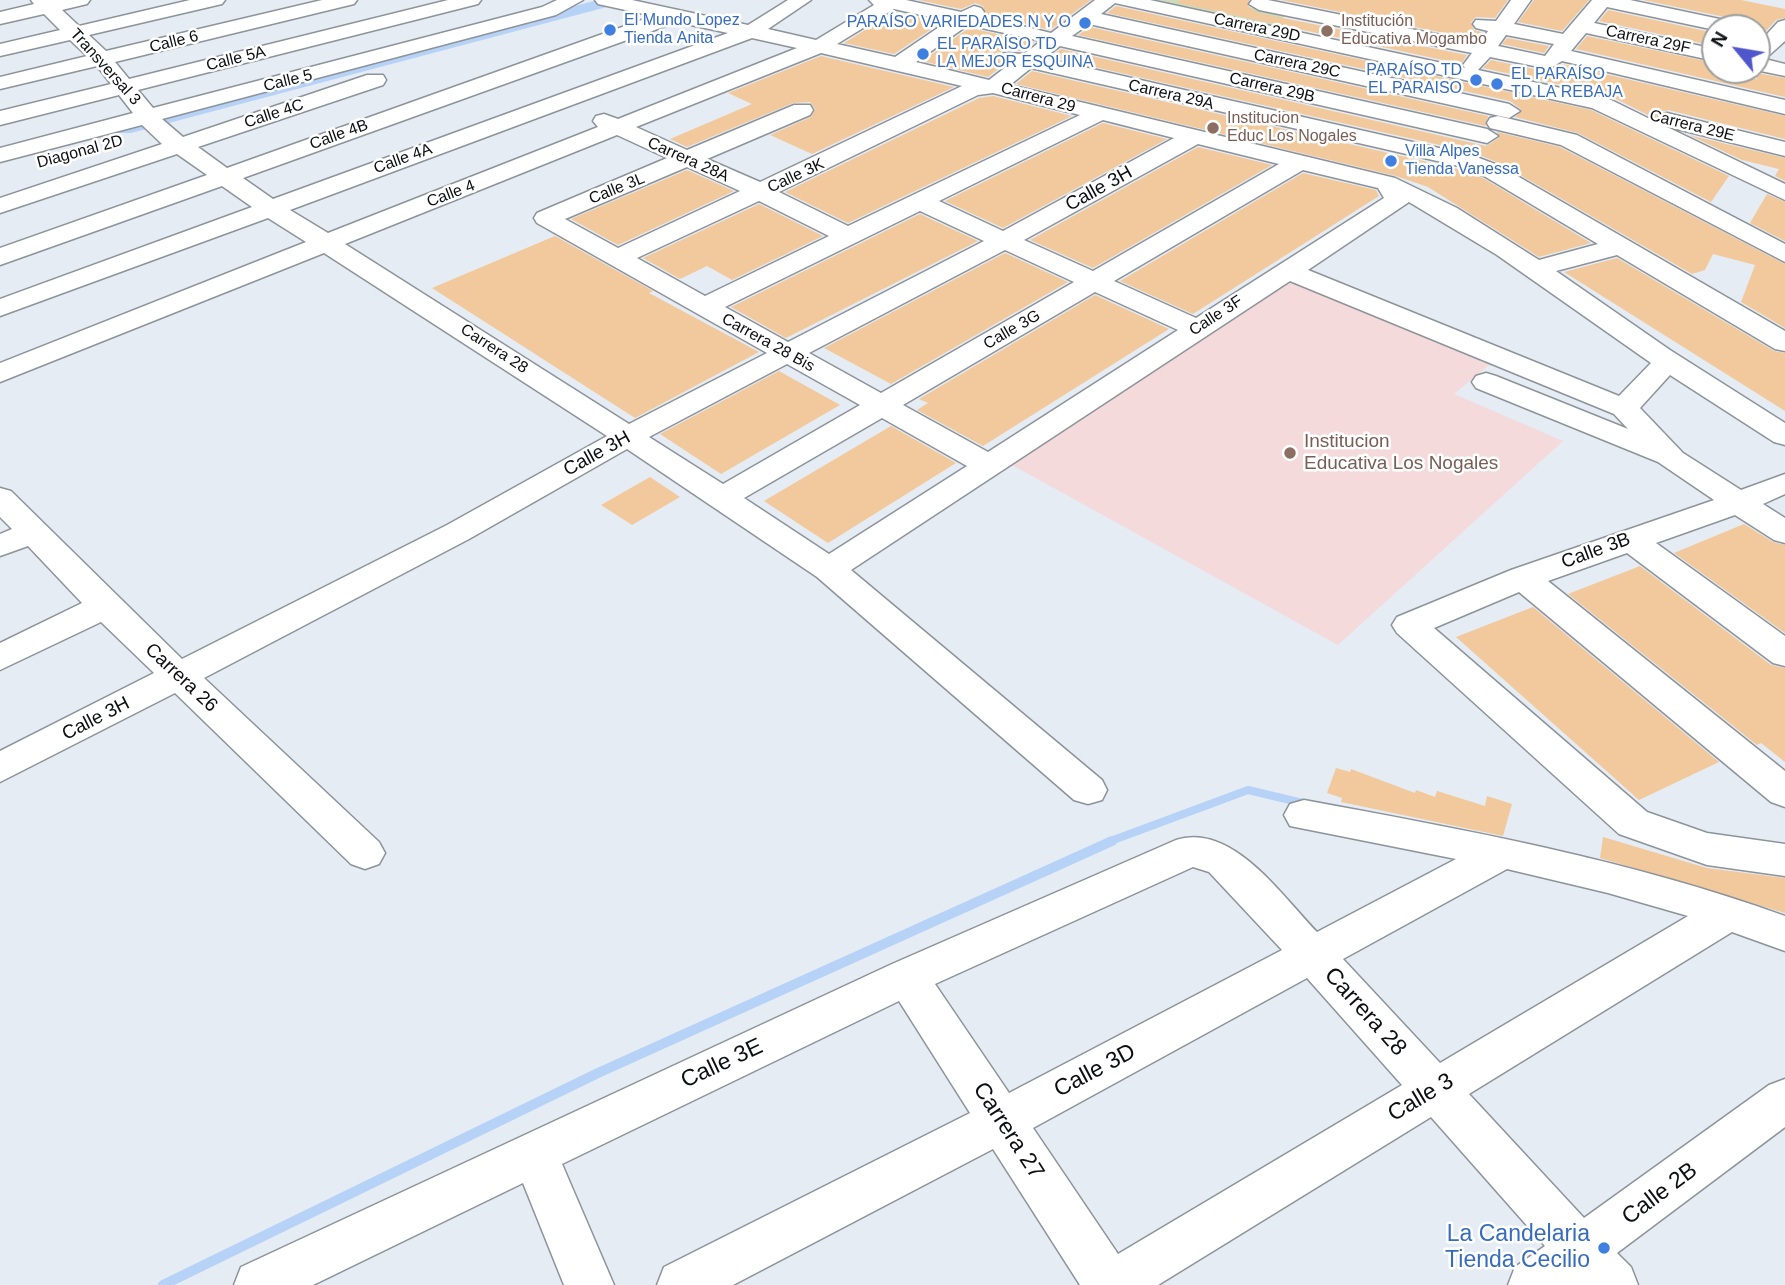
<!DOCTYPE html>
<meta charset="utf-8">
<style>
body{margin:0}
#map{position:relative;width:1785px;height:1285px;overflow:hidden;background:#e5ecf4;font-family:Helvetica,sans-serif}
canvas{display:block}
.north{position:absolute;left:1701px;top:14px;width:70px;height:70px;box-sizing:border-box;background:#fff;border:2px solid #9e9fa0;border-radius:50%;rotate:300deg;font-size:19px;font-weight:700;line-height:28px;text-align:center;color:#0c0e11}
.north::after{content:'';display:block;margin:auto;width:24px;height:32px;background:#5057cd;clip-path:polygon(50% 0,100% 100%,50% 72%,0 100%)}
</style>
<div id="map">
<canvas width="1785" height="1285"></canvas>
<div class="north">N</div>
</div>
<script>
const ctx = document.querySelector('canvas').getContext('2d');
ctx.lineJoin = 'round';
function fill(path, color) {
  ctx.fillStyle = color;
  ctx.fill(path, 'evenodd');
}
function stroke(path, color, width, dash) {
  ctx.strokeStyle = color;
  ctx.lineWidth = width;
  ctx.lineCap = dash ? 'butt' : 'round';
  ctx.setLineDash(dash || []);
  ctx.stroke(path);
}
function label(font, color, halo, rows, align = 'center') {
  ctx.font = font + ' Helvetica,sans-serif';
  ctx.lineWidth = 5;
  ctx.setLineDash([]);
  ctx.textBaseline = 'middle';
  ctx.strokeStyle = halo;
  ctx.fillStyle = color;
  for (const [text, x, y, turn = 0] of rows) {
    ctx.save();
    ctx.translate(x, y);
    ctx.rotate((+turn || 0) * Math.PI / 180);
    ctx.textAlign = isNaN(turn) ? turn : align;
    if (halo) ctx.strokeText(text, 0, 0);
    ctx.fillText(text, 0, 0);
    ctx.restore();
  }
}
fill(new Path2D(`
 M1296,278L1494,361L1454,394L1563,441L1338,645L1012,465Z`), '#f4dadb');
fill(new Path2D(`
 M1148,0H1213L1286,15L1274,26Z`), '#cbdbbb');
stroke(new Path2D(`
 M1108,842L1248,790L1307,804`), '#b7d2f7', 8);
stroke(new Path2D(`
 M163,1285L598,1073L1112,841`), '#b7d2f7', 10);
fill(new Path2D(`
 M598,0H624L622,3L131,133H119L116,129L119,125Z`), '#b7d2f7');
fill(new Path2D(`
 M918,0H1091L1050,30L985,14L983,6L975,3L961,9Z
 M1179,0H1249L1248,6L1258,13L1467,55L1461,64L1178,3Z
 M1281,0H1508L1495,18L1476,17L1471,22L1474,30L1484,33L1479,40Z
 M1534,0H1589L1562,31L1518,22Z
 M1643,0H1741L1785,9V18L1776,20L1757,41V28H1749L1744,21Z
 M1116,6L1591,110L1729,176L1711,202L1578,133L1515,117L1522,110L1510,101L1107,13Z
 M1608,10L1715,33V46L1599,21Z
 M894,12L942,22L894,54L844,43Z
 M1090,27L1488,116L1486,126L1078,35Z
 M969,28L1035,42L1023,51H1002L998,58L1006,63L988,77L922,61Z
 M1587,36L1715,63V72L1757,79V73L1785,78V97L1576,49Z
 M1507,38L1549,46L1544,53L1502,44Z
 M1061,49L1486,146L1499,138L1497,132L1560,147L1785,264V328L1741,302L1755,265L1713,254L1705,270L1692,274L1501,164L1475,153L1050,57Z
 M821,56L954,87L812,154L770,135L811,117L815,109L810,102L793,103L687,147L670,139L752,104L728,93Z
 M1491,60L1548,72L1562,64L1785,116V139L1668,110L1657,113L1656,119L1608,95L1483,68Z
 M1032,71L1458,169L1483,178L1591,243L1539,257L1428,187L1396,176L1016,84Z
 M993,96L1072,116L848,223L785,192L979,98Z
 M1103,123L1167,139L1003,228L945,201Z
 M1689,135L1785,158V181L1775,176L1779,169L1742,160Z
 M1198,147L1272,165L1093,268L1030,240Z
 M687,170L734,191L618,245L571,219Z
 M1303,173L1376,190L1379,196L1193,314L1120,281Z
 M1767,194L1785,202V241L1750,223Z
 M759,204L823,236L732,280L707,266L680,279L643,258Z
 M920,214L978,241L786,338L731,307Z
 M555,236L653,291L649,293L759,352L635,418L432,288Z
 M1005,253L1068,282L891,384L824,348Z
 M1617,258L1774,351L1785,353V411L1564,272Z
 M1095,295L1169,329L983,446L917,410L928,403L919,399Z
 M779,371L840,405L721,474L660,434Z
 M891,426L956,463L828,543L764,501Z
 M650,477L680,497L632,525L601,505Z
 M1744,524L1773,542L1785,545V633L1674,553Z
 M1640,566L1771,665L1785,668V762L1761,743L1757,745L1568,594Z
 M1533,607L1719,762L1639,800L1456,637Z
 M1336,768L1350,772L1351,769L1415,793L1416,790L1435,797L1437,791L1485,806L1487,796L1512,804L1503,836L1341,802L1342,798L1327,793Z
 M1603,837L1707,868L1785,878V913L1600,858Z`), '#f1c99c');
const minor = new Path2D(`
 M31,0H90L87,4L62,10L79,26L190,0H225L222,4L89,35L106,51L322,0H357L354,4L115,62L129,79L448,0H481L478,4L138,90L153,108L542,7L557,0H583L556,15L162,119L183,137L367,75H383L386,80L383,85L198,147L227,168L653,16L598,4L595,0H632L748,25L788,0H811L768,29L816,40L874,5L869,0H906L961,12L974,6L981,8L984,12L981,16L1051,33L1095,0H1150L1465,68L1463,65L1472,53L1259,10L1249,4L1252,0H1268L1480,43L1488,31L1476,28L1473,24L1476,20L1496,21L1511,0H1531L1514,24L1563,34L1592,0H1630L1743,24L1746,28L1715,30L1607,7L1594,23L1715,49V61L1586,33L1571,51L1785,100V114L1562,61L1549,69L1490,57L1478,70L1607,98L1658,123L1659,115L1667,113L1785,142V156L1665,126L1785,184V200L1592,108L1115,3L1101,14L1509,104L1520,111L1509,118L1089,24L1072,36L1487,129L1498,136L1487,143L1060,46L1044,58L1474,156L1500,166L1785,331V351L1775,349L1617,255L1556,271L1670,350L1785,423V445L1774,442L1670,375L1640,408L1683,453L1741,490L1785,474V494L1763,504L1785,518V543L1774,540L1735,515L1656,543L1785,636V666L1773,663L1627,553L1548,581L1785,771V807L1771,802L1519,592L1434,628L1647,812L1707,833L1785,844V876L1707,865L1619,834L1397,633L1392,625L1397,617L1511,570L1714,500L1658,462L1476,388L1472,382L1476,376L1486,373L1496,376L1628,429L1614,414L1290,281L851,570L1102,780L1107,790L1102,800L1088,804L1074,800L817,577L627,449L469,539L204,678L379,842L385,853L379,864L365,869L351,864L175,693L0,782V751L154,673L101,622L0,670V643L82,603L28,546L0,556V534L12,529L0,517V488L11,491L182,659L447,525L607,436L324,253L0,382V363L306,242L268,218L0,316V299L252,207L222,186L0,265V248L207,175L177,154L0,213V198L162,144L142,125L0,162V148L133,113L119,95L0,125V111L111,84L97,66L0,89V77L87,56L70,40L0,56V44L60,30L44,14L0,24V12L34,4ZM894,9L948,21L895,57L837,44ZM677,22L728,33L273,199L243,178ZM968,25L1041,41L1024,54L1004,53L1001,57L1011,63L989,80L916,62ZM1506,35L1554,44L1545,56L1498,46ZM752,38L797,48L618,119L604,114L596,116L593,121L598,127L328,233L290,210ZM821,53L962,86L760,182L707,159L810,115L813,110L810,105H794L687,150L636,127ZM1031,68L1459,166L1484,176L1598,244L1539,260L1457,208L1395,178L1010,85ZM993,93L1080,115L848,226L779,192L978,95ZM1103,120L1174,138L1003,231L939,201ZM617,135L667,158L537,213L534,218L537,223L767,353L629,424L345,244ZM1198,144L1279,164L1093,271L1024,240ZM687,167L740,191L618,248L565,219ZM1303,170L1378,188L1384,198L1196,318L1114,281ZM759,201L829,236L705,296L637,258ZM1409,202L1497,255L1651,363L1619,396L1308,270ZM920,211L984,241L788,342L725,307ZM1005,250L1074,282L881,393L809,353ZM1095,292L1178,330L988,452L903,405ZM787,364L860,405L723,484L649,437ZM882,418L967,466L829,554L744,498Z
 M1785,20V41L1765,59L1785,64V76L1756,70L1757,45L1778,22Z
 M1498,116L1577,135L1785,244V262L1561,145L1490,128L1487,123L1490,118Z
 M1304,800C1467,830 1630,860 1785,916V951L1732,932L1469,1094L1584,1218L1769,1085L1785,1079V1127L1617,1253L1631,1267L1638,1285H1508L1515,1267L1545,1246L1431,1117L1158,1285H1080L993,1149L733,1285H657L664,1267L970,1113L899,1001L562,1164L614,1285H564L523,1183L313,1285H234L241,1267L892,964L1176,840C1232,822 1282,896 1317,932L1456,859L1290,826L1284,815L1290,804ZM1193,867L1209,872L1282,950L1009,1093L935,984ZM1507,869L1608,893L1688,916L1440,1063L1343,959ZM1307,978L1402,1085L1118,1254L1033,1128Z`);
stroke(minor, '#8d939b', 3);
fill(minor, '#fff');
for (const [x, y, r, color] of [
 [1085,23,7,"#3f7fe0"],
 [610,30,7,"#3f7fe0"],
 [1327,31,7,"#8d6e63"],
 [923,54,7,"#3f7fe0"],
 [1476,80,7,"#3f7fe0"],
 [1497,84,7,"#3f7fe0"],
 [1213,128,7,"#8d6e63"],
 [1391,161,7,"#3f7fe0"],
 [1290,453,7,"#8d6e63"],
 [1604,1248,7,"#3f7fe0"]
]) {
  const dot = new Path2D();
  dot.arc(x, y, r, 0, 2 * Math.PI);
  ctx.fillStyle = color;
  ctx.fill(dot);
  stroke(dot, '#fff', 2.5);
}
label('16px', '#366cbe', '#fff', [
 ["El Mundo Lopez",624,21],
 ["Tienda Anita",624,39],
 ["PARAÍSO VARIEDADES N Y O",1071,23,"right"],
 ["EL PARAÍSO TD",937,45],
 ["LA MEJOR ESQUINA",937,63],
 ["PARAÍSO TD",1462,71,"right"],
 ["EL PARAISO",1462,89,"right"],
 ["EL PARAÍSO",1511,75],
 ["TD LA REBAJA",1511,93],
 ["Villa Alpes",1405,152],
 ["Tienda Vanessa",1405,170]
], 'left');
label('16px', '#785e54', '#fff', [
 ["Institución",1341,22],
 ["Educativa Mogambo",1341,40],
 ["Institucion",1227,119],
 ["Educ Los Nogales",1227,137]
], 'left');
label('16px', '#0c0e11', '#fff', [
 ["Carrera 29D",1257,28,12],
 ["Carrera 29F",1648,40,12],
 ["Calle 6",174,42,-14],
 ["Calle 5A",236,59,-14],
 ["Carrera 29C",1297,64,12],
 ["Transversal 3",105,67,48],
 ["Calle 5",288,81,-14],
 ["Carrera 29B",1272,88,13],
 ["Carrera 29A",1171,95,13],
 ["Carrera 29",1038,98,15],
 ["Calle 4C",274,114,-18],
 ["Carrera 29E",1692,126,14],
 ["Calle 4B",339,135,-20],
 ["Diagonal 2D",80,152,-15],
 ["Calle 4A",403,159,-20],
 ["Carrera 28A",688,160,24],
 ["Calle 3K",796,176,-25],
 ["Calle 3L",617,189,-22],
 ["Calle 4",451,194,-21],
 ["Calle 3F",1216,316,-33],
 ["Calle 3G",1012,330,-30],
 ["Carrera 28 Bis",768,343,29],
 ["Carrera 28",494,349,33]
]);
label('19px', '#0c0e11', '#fff', [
 ["Calle 3H",1099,189,-29],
 ["Calle 3H",597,454,-29],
 ["Calle 3B",1596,551,-20],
 ["Carrera 26",181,678,43],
 ["Calle 3H",96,719,-27]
]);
label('19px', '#785e54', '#fff', [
 ["Institucion",1304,442],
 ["Educativa Los Nogales",1304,464]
], 'left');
label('23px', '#0c0e11', '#fff', [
 ["Carrera 28",1365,1012,48],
 ["Calle 3E",722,1064,-25],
 ["Calle 3D",1095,1071,-28],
 ["Calle 3",1421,1098,-31],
 ["Carrera 27",1008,1131,57],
 ["Calle 2B",1660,1194,-37]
]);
label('23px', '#366cbe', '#fff', [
 ["La Candelaria",1590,1235],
 ["Tienda Cecilio",1590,1261]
], 'right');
</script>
